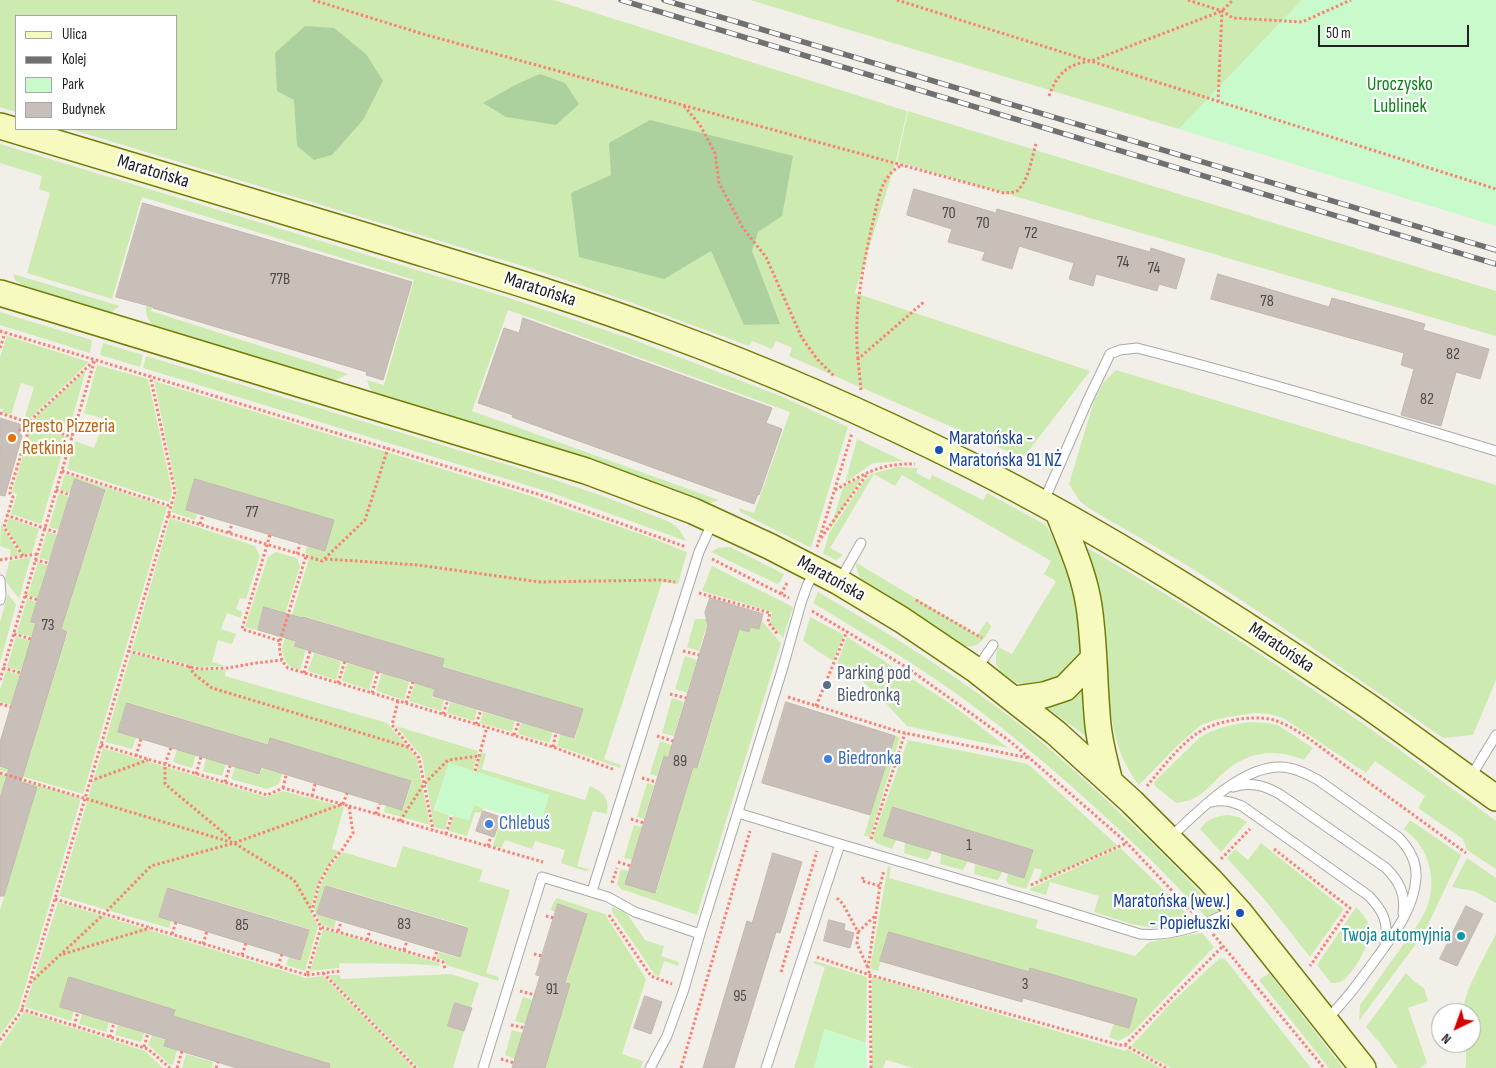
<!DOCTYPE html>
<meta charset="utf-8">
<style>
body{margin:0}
#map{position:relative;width:1496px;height:1068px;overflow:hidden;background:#f2efe9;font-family:"Sofia Sans Condensed",sans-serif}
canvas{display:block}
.legend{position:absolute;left:15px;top:15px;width:162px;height:115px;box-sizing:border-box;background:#fff;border:1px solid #a7a7a7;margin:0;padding:6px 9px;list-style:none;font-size:15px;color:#222}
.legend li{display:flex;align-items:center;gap:10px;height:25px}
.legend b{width:25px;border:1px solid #a7a7a7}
.north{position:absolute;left:1431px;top:1003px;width:50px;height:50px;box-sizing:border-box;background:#fff;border:1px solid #a7a7a7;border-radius:50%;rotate:222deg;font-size:14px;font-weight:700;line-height:20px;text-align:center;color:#222}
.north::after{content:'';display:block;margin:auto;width:18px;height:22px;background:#d40000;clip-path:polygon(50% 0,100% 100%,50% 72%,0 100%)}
.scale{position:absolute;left:1318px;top:25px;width:151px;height:22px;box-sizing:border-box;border:2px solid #222;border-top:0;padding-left:6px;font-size:15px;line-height:18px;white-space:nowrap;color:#222;-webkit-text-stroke:4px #fff;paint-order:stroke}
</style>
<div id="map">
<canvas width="1496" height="1068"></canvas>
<ul class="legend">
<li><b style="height:6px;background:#f7fabf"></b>Ulica</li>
<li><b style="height:6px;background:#707070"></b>Kolej</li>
<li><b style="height:14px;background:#c8facc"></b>Park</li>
<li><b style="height:14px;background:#c7bfb8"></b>Budynek</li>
</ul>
<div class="north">N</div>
<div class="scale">50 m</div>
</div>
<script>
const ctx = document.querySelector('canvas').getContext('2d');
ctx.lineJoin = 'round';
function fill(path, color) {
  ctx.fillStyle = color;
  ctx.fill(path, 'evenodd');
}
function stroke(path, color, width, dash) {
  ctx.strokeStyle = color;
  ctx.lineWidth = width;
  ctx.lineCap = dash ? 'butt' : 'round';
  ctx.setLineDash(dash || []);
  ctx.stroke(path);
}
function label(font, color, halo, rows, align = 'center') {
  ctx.font = font + ' "Sofia Sans Condensed",sans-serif';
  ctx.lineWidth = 4.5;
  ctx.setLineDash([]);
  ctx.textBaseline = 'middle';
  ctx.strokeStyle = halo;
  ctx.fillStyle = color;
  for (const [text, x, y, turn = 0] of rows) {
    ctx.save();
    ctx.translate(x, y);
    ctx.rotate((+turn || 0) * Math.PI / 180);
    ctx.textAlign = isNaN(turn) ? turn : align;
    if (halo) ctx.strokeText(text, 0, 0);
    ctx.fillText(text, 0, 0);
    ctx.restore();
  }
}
fill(new Path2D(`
 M0,0H554L907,111L896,161L855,293L1090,371L1023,458L789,356L792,348L776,341L772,349L752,341L749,346L627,301L536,270L70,129H176V16H16V112L0,107Z
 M750,0H1302L1179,129Z
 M908,111L1496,291V336L897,162Z
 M0,144L506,297L626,337L721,373L783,397L848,427L811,548L744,514L740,512L739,508L754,513L790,412L508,310L472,411L719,500L708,504L599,463L484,426L375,394L369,387L367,380L384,385L414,280L142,197L112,299L27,273L50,193L39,189L42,176L0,163Z
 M13,274L120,306L110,313L28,288L15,280Z
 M156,293L151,311L348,374L336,380L326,378L157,327C143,319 145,308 149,295Z
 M0,312L92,340L90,353L0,325Z
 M7,336L89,362L28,420H24L34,387L21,383L11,415L2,412L3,409H0V357Z
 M103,343L143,355L140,367L100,355Z
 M146,356L531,472L600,495L670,522L679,529L686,541L552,493L143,368Z
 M97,365L148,379L172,491L169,502L67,469L75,441L94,448L105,419L84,413Z
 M86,370L68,433L31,421Z
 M1116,370L1496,485V680L1473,735L1443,738C1359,679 1275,621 1188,566C1155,546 1120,527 1087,507L1079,500L1069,484L1094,401L1103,383Z
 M154,381L531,496L649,537L687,552L678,584L662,582L604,759L621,765L620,768L557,746L560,734L575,739L583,709L442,666L444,659L303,616L293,646L306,650L300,670C286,666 284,662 282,648L310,555L305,553L307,546L325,551L334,520L195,479L186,510L197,514L195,520L171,512L177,492Z
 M32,425L67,437L41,524L11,514L17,494L12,492Z
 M857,439L903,461L873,463L845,483Z
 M897,467L918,468L916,473L930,480L932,475L983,500L987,493L1046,525L1057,546L1071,583L1077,607L1081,647L1078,662L1061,679L1026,686L1015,682L1001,672L996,664V654L998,647L1012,654L1056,581L1044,574L1051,561L902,475L895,486L874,474L830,548L843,555L836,560L823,554L829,533L864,481L871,474Z
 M65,474L167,507L83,794L0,770V766L24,773L68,632L61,629L106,490L75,479L71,493L60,490Z
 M862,477L830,530L843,487Z
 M59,493L69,497L59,530L49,527Z
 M9,518L39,529L32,553L23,555L6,527Z
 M170,518L255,546L260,556L246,599L240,598L236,609L242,612L241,618L227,613L221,629L236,634L232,644L218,640L212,662L226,666L198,667L132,650Z
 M1,524L20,555L10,557L11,550L0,546Z
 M47,532L57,535L50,561L39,558Z
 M1084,546C1181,601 1274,662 1365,725C1409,756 1452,789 1496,821V869L1467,850L1463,839L1418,808L1425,796L1375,761L1366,773L1283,718L1270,714L1255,713L1228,717L1215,720L1201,725L1178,745L1139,785C1100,735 1112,671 1104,612C1101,589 1094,568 1084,546Z
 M730,547L784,574L780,582L777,584L711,552L718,548Z
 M276,552L297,558L300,566L278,637L275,636L281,611L264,607L257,630L245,627L268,557Z
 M31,557L19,599L5,580L9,561Z
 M38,562L48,566L38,598L28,595Z
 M855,562L977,635L987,621L991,626C987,636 979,649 966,646C959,645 941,630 933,625C911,610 887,596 864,583L859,577Z
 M712,566L793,607L783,638L770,624L772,612L702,591Z
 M818,592C889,633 958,676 1023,727C1052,750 1079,775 1105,799C1144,835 1182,872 1218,912L1206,917C1182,892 1159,867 1134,844C1078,790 1018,738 954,692C909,660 861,632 813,603Z
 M8,594L16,605L0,663V622Z
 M27,599L37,602L31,622L36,624L32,637L17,633Z
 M810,617L844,635L833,661L803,641Z
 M695,619H706L748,632L750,627L759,629L762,621L781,643L697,915L621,889L617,884L621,869L629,871L625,884L656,893L693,768H698L736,641L705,631L699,651L687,647Z
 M16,637L31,641L21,671L7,667Z
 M847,637L951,704L1008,748L907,726L881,698L862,681L837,664Z
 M131,653L197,670H226L225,676L387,723L417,758L430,825L384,812L386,805L403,810L412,781L270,738L267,744L127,702L118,732L136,737L132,749L105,742Z
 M314,653L341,661L336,680L308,671Z
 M685,656L697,660L687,693L675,689Z
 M347,663L375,671L369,690L342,681Z
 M6,671L20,675L11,705L0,702V690Z
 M382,673L409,682L404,700L376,691Z
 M1083,682L1087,737L1042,704Z
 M415,683L435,688L432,697L444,700L441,711L409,701Z
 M672,698L684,702L674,736L662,733Z
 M450,702L477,710L474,721L447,713Z
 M483,712L515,721L512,732L480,723Z
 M1249,722L1266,723L1278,725L1313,748L1304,760C1273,747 1246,752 1221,775C1206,790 1198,801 1176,803L1155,786L1154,782L1199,738C1214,728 1231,725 1249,722Z
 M521,723L553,732L549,743L518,734Z
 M396,726L478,751L473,771L449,763L434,810L449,815L445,830L434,827L422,757Z
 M895,736L900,737L870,837L864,836Z
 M908,740L1028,764L1118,846L1038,882L1042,870L1035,868L1026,889L1008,884L1006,880L1008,874L1024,878L1033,850L893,806L884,835L897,839L892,849L876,843L873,838Z
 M660,741L672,745L668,757L663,756L657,776L650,774Z
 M103,748L266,797L283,791L344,807L332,849L340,851C321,872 317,885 310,911L318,926L305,971L286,965L289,957L300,961L309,929L168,887L158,917L171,921L169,928L59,896Z
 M177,749L196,755L192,768L173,762Z
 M481,752L486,754L482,769L585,800L590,786C603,792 610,798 607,814L593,811L577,866L591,870L585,871L561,863L565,850L535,841L532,849L505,840L501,848L493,846L502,814L540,826L549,795L476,772Z
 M206,758L226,764L222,776L203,771Z
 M235,767L259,775L262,768L282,774L279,784L267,789L231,779Z
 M0,774L81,798L18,1011L0,1035V910L37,787L6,777L1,794L0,793Z
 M647,783L654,785L644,819L637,817Z
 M474,805L483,808L482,813L475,812L467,836L449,831L453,816L469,820Z
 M1228,815L1239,817L1247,822L1221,852L1200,829C1207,819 1216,816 1228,815Z
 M1410,820L1461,855L1424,933L1359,1021L1360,1005C1373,987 1385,970 1398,952C1408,938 1420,924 1427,907C1436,886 1431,856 1415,839C1412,835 1407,832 1404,829Z
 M634,825L642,827L632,860L624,858Z
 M905,842L932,850L930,856L927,860L904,853Z
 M1261,843L1344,909L1310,957L1265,900L1227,858L1235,849L1248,860Z
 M403,846L483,870L479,881L510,890L486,973L499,977L498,981L446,965L445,960L437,958L439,952L460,958L469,927L326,885L317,915L336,920L334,929L322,925L314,910C320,884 324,872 343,852L396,868Z
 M1120,848L1157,883L1192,919L1154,928L1131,924L1094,912L1099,896L1050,882L1046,895L1029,890L1031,888Z
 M941,853L968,861L963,870L940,864Z
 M1467,858L1496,878V903L1474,891L1452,887Z
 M975,864L1002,872L1000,877L997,880L974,874Z
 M888,866L891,867L889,878L1038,920L1036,928L1135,956L1149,942L1202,933L1214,947L1130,1035L1118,1041L1109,1037L1114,1024L1137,999L1030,968L1029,972L889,932L878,971L870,969Z
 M557,898L605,914L646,979L622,1054L643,1061L641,1068H545L570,984L566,983L587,913L558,904L555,912L551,910L553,903Z
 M58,902L306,978L323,976L414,1068H319L314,1059L173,1016L175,1010L69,977L60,1007L74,1011L71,1021L25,1007Z
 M612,907L624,912L628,915L645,940L664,946L661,956L679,962L678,966L664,961L659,976L655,975L612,912Z
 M1356,907C1363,914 1369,921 1370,931C1370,944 1352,977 1340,982C1337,983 1334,983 1331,983L1317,965Z
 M323,929L439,963L440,966L414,964L340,963L339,968L310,971Z
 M1496,934V1068H1465L1466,1065V1043H1471V1013H1463C1462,995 1487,952 1496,934Z
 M1220,958L1225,959L1311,1068H1171L1131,1046L1171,1003Z
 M815,961L867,977L866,1043L825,1029L815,1068H794L825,967L813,963Z
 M1269,973L1343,1068H1329L1259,980Z
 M1406,973L1415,982L1424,988L1428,1001L1408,1008L1427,1063L1420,1068H1398L1379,1042L1366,1027Z
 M451,974L479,983L471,1007L455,1003L448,1026L464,1031L453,1068H419L327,975H340L341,979Z
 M872,977L1125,1051L1127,1049L1161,1068H914L886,1060L883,1068H872Z
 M523,997L533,1000L525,1024L515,1021Z
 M24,1012L145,1051L163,1068H0V1046Z
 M82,1014L109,1022L106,1032L79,1024Z
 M118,1025L144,1033L141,1042L115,1035Z
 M512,1030L523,1033L515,1059L505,1055Z
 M152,1035L166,1040L164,1046L177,1050L173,1065L169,1064L148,1045Z
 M186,1054L213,1062L212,1068H182Z`), '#cdebb0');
fill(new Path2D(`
 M305,26L334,28L366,54L383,81L363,120L332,155L314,160L297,146L294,100L277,91L275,53Z
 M540,74L565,83L579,104L556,125L506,117L483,103L517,84Z
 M650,120L793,156L782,216L758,232L752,251L780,324L744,325L711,251L664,279L579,257L571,193L611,175L609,143Z`), '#add19e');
fill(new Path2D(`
 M1302,0H1496V226L1179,129Z
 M449,763L549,795L540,825L474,805L469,820L435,810Z
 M824,1029L866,1043L867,1068H814Z`), '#c8facc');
const building = new Path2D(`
 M914,189L996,213L997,209L1150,252L1151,248L1185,259L1176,289L1159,284L1157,291L1096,274L1093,286L1069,279L1074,263L1019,246L1012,269L982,260L985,252L948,242L952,229L907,215Z
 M143,203L412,282L383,380L366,375L367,372L153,308V307L116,297Z
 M1218,274L1329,307L1332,298L1425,324L1423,330L1489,349L1480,379L1456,372L1441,426L1401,415L1414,369L1401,365L1404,353L1211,299Z
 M523,318L772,408L766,423L782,429L759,495L758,494L754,504L512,417L513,415L478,403L504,328L519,333Z
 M0,418L22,425L19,432L22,436L5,496L0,495Z
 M75,479L105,490L61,629L67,632L21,782L37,787L4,896H0V798L9,769L0,766V742L36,623L31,622Z
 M195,479L334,520L325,551L186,510Z
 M710,598L763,614L759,629L750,627L749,632L739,629L697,768L693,767L655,893L625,884L664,756L668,758L708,626L705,613Z
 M264,607L302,618L303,617L444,659L442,667L583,709L574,738L433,696L435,689L294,646L296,641L258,630Z
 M786,702L895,736L870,815L762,783Z
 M127,703L268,745L270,738L411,781L402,810L261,767L259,774L118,732Z
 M893,807L1033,850L1024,878L884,836Z
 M483,811L501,817L494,837L476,831Z
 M773,853L802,862L780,933L776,932L734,1068H703L747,921L752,923Z
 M326,886L468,928L460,957L317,914Z
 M168,888L309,930L300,960L159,917Z
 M558,904L587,914L565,983L570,984L545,1068H512L540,976L536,975Z
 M1466,906L1483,914L1457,966L1440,959Z
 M829,920L845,924L844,930L854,933L850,948L824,941Z
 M889,932L1029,972L1030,968L1137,999L1129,1028L1023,998L1022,1002L880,961Z
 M69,977L175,1010L173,1016L330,1064L329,1068H237L164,1046L166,1039L60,1007Z
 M645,996L662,1002L651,1034L634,1028Z
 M455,1003L472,1008L464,1031L448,1026Z`);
fill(building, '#c7bfb8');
stroke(building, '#c4b6ab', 1);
const lane = new Path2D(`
 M1043,503L1087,402L1110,354L1120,350L1137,348C1258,379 1377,415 1496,451
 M0,580L1,595L0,600
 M840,580L861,543
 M976,670L993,645
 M1470,778L1496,735
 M1233,787C1251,781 1266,786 1281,795L1386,868C1399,881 1406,894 1403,913
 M1212,802C1223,799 1232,802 1242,806L1369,896C1383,911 1389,922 1385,943
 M738,813L840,844
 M1171,837C1198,811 1248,759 1289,768C1300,770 1309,775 1318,780L1398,837C1409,848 1417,862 1416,878C1414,908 1395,933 1378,956C1362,978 1347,999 1327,1019
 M592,891L699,552L713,521
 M483,1068L542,877L608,897L635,912L700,934
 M650,1068L667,1036L684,989L700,934L783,667L801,603L807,586L815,570
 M766,1068L840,844L1027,899L1140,934C1173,937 1205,925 1233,910`);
const secondary = new Path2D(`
 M0,126C122,163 244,200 366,236C466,267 567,296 666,333C770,371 872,416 970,465C1109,535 1240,619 1368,706C1411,736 1453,768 1496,798
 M0,293L586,471L693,511L769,546L839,582L902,620L976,670L1056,733L1132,802L1210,880L1240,913L1363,1068
 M1058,512C1070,543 1084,573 1089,606C1095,646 1094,686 1098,725C1100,744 1105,763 1110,782
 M1015,699L1044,695L1065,688L1093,659`);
stroke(lane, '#a9a9a9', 11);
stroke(secondary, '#707d05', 28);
stroke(new Path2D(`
 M313,0L423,34L1004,193L1016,192C1029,181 1031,160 1036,144
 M897,0L1496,189
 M1188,0L1222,11L1233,18L1302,22L1351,0
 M1049,96C1057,74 1067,64 1091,61L1222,11L1233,0
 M1218,102L1222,11
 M684,106L700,125L715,153L719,183L743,228L766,257L802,338L817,359L834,376
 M0,331L541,495L686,547
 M0,348L5,333
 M858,359C853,311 864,260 875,213C878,201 880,187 888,177C891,172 897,167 903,165
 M861,390L858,359L925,301
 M0,413L72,437
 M19,431L95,360
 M62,471L170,506
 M56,490L70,495
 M835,490C865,474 879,463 915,464
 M6,515L58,533
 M168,515L306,556L280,641C279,651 280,661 288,668L553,747L615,770
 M200,524L203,515
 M229,533L232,524
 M270,535L242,629L280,641
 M821,538L867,474
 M817,547L852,433
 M297,554L300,544
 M23,556L4,527L13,497L10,494V490L31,423
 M306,556L322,561L365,520L388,448
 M325,559L418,565L540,582L661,580L675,582
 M712,559L789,598
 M0,560L37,554
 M35,560L49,563
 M699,593L770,613L768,622L778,635
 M781,594L788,581
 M25,596L38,600
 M916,600L982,638
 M812,611L906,667L1011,742L1127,843L1193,913
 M14,634L31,639
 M128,651L199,669L228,668L256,663L282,660
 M683,651L699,655
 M189,666L194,674L212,688L411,748
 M3,668L21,673
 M304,673L310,651
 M0,680L95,359
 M338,683L345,661
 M372,693L378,672
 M670,694L686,698
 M788,697L900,732L1029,758
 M398,701L392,725L419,758L433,830
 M406,703L413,682
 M0,704L11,707
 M816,706L847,631
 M443,714L448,700
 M476,724L481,710
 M514,735L519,722
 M657,736L673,741
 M101,745L267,795L283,788L349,806L353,833L342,850L330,864L319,884L312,911L321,927L443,962L445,969
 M553,747L556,733
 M171,748L165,764V784L232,840
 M136,756L141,739
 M475,771L487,727
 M0,773L234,843L294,880L312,911
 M196,774L201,757
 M642,778L656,782
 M90,781L148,760
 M225,782L230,766
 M1147,786C1163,767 1184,739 1206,728C1224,720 1258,714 1277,721C1301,730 1325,751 1346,766C1386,795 1426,824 1466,853
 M283,788L286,775
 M312,796L315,784
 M349,806L543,862
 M376,814L380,804
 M631,819L644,823
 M400,821L424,784L448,760L479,756
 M446,834L452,815
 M871,839L905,733
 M488,846L491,836
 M1274,849L1350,908L1310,966
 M1221,859L1250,829
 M618,862L631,866
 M863,877L862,881L880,886
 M612,883L617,868
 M1031,885L1127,843
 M837,898L843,904L858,932L857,944L868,968
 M55,899L307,975L321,927
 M609,915L651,976L672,984
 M546,916L554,918
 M338,931L341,922
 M858,932L876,915
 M172,934L176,922
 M1213,934L1324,1068
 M367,940L370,930
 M203,944L207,931
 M404,950L407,941
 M63,954L150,928
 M534,954L542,956
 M242,955L246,943
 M817,957L870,975L1119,1045H1125L1166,1068
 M434,959L437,951
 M278,966L282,954
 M781,972L817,851
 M323,973L416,1068
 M307,975L341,971
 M30,983L104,914L151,866L234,843L343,804L347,793
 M520,991L535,995
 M21,1009L148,1049L170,1068
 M511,1025L525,1028
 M74,1026L78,1012
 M110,1037L114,1023
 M0,1040L21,1012L101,745L175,492L150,375
 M1125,1045L1223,946
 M144,1047L148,1033
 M501,1059L514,1063
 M177,1068L182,1051
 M216,1068L218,1062
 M681,1068L750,831
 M871,1068L870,975L868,968L880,886L884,870`), '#fa8072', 3, [2.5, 2.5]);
stroke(lane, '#fff', 9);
stroke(secondary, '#f7fabf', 25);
const rail = new Path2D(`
 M621,0L1496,264
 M664,0L1496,250`);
stroke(rail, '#707070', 5.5);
stroke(rail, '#fff', 4, [11]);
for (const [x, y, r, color] of [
 [12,438,5,"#e8710a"],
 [939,450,5,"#1a4fb4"],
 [827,685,5,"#5c6f8a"],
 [828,759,5,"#3f7fe0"],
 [489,824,5,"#3f7fe0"],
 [1240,913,5,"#1a4fb4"],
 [1461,936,5,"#0f9aa8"]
]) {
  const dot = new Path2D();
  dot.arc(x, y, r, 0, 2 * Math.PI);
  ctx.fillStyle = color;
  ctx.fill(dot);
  stroke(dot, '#fff', 2);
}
label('16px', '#4b4948', null, [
 ["70",949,214],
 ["70",983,224],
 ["72",1031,234],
 ["74",1123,263],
 ["74",1154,269],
 ["77B",280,280],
 ["78",1267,302],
 ["82",1453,355],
 ["82",1427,400],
 ["77",252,513],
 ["73",48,626],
 ["89",680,762],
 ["1",969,846],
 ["83",404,925],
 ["85",242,926],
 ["3",1025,985],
 ["91",552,990],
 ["95",740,997]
]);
label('19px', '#0c8416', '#fff', [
 ["Uroczysko",1400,85],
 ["Lublinek",1400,107]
]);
label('19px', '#222', '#fff', [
 ["Maratońska",153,172,17],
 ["Maratońska",540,290,18],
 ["Maratońska",831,579,29],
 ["Maratońska",1281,648,34]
]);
label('19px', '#c56008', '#fff', [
 ["Presto Pizzeria",22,427],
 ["Retkinia",22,449]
], 'left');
label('19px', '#164399', '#fff', [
 ["Maratońska -",949,439],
 ["Maratońska 91 NŻ",949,461],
 ["Maratońska (wew.)",1230,902,"right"],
 ["- Popiełuszki",1230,924,"right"]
], 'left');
label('19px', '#4e5e75', '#fff', [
 ["Parking pod",837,674],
 ["Biedronką",837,696]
], 'left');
label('19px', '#366cbe', '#fff', [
 ["Biedronka",838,759],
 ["Chlebuś",499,824]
], 'left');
label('19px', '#0d838f', '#fff', [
 ["Twoja automyjnia",1451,936]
], 'right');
</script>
